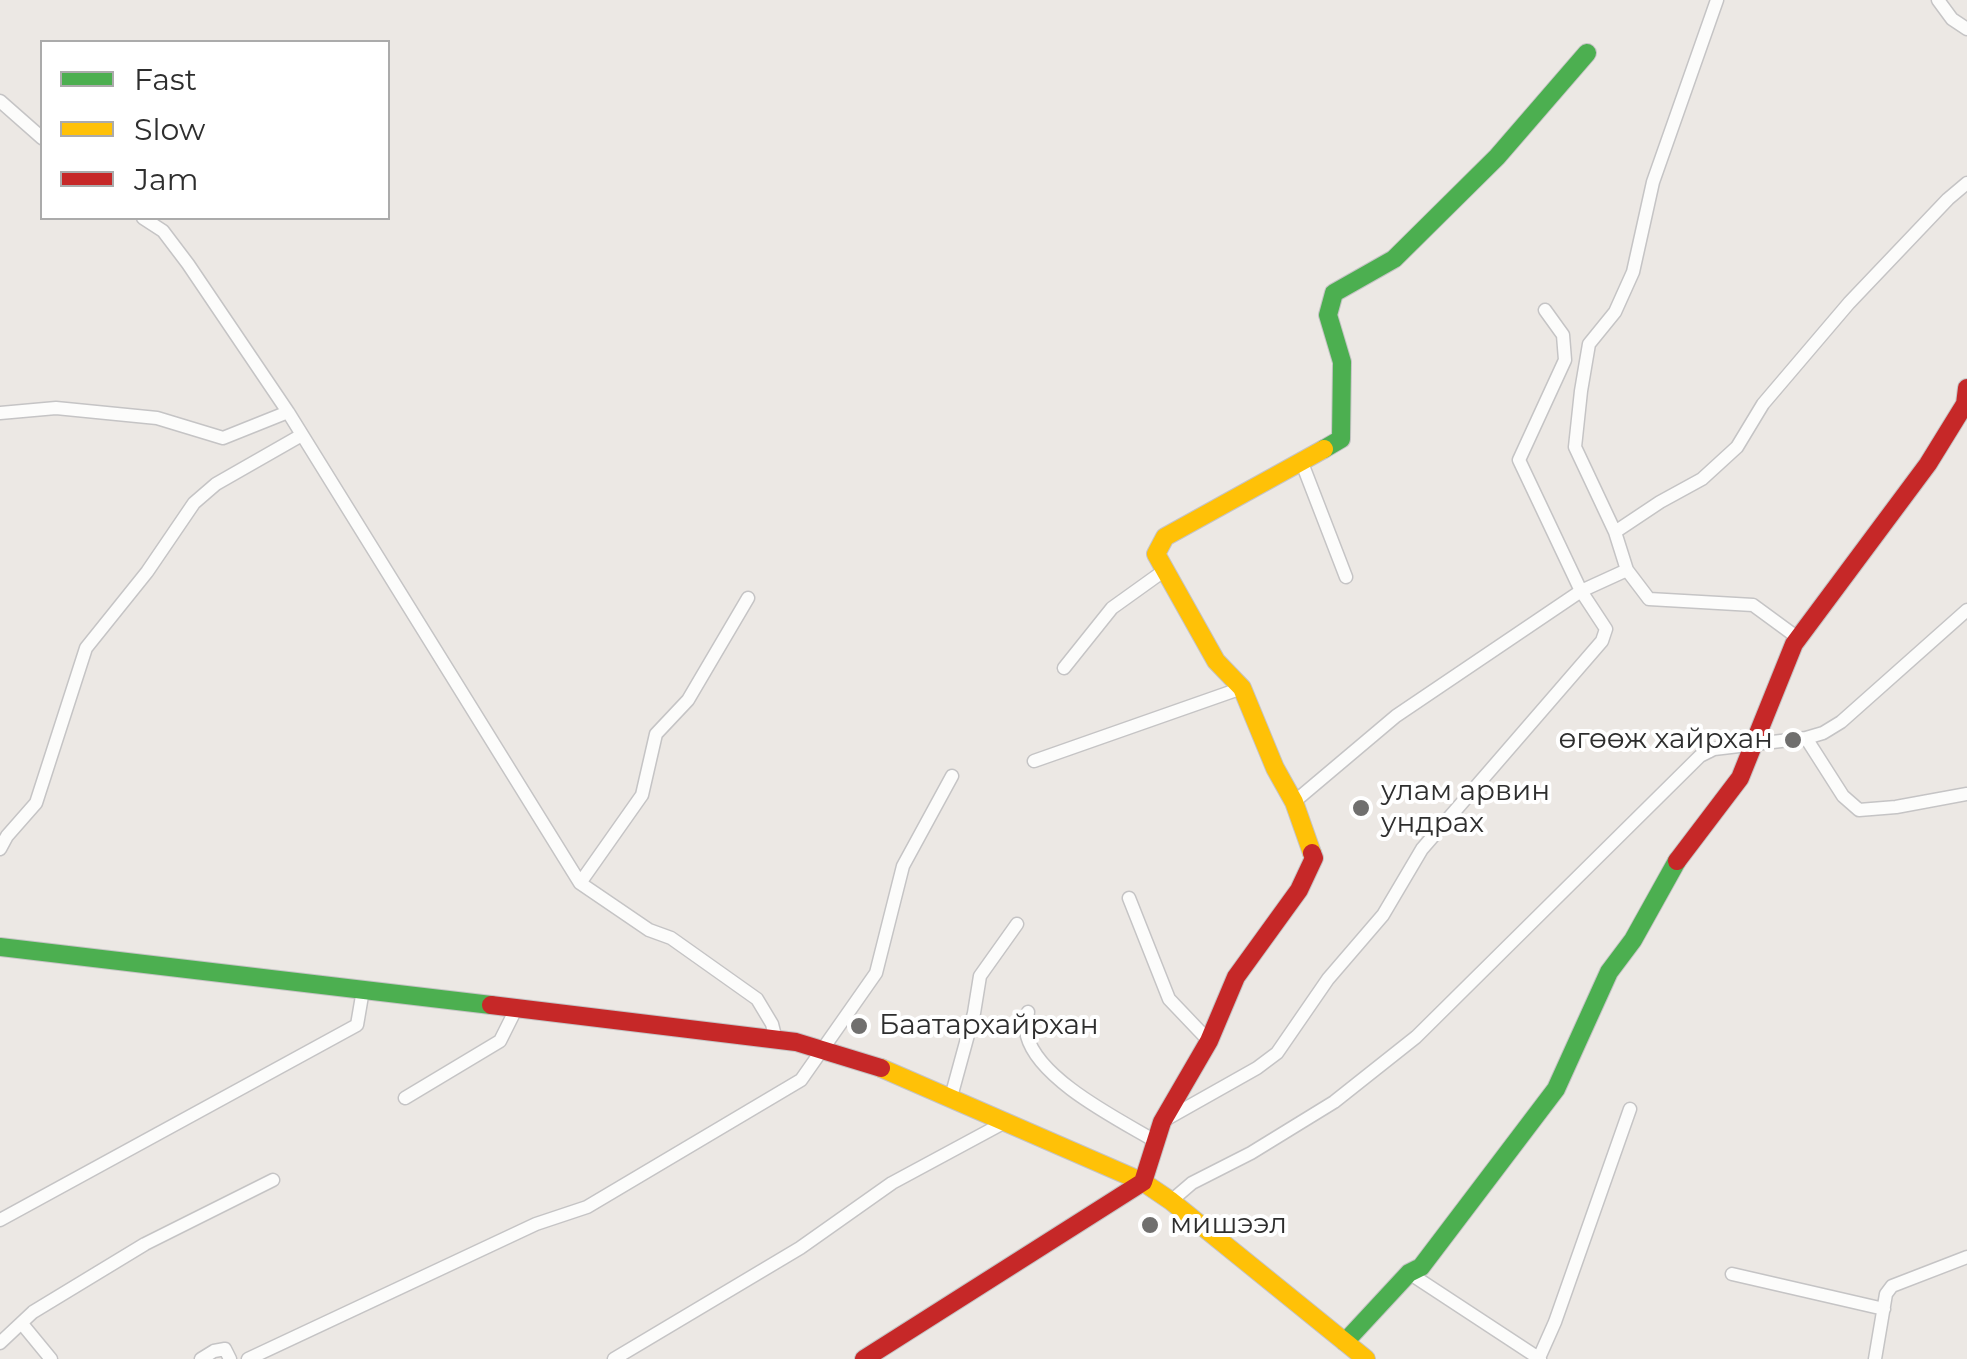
<!DOCTYPE html>
<meta charset="utf-8">
<style>
body{margin:0}
#map{position:relative;width:1967px;height:1359px;overflow:hidden;background:#ece8e4;font-family:Montserrat,sans-serif}
canvas{display:block}
.legend{position:absolute;left:40px;top:40px;width:350px;height:180px;box-sizing:border-box;background:#fff;border:2px solid #ababab;margin:0;padding:12px 18px;list-style:none;font-size:30px;color:#2e2e2e}
.legend li{display:flex;align-items:center;gap:20px;height:50px}
.legend b{width:50px;border:2px solid #ababab}
</style>
<div id="map">
<canvas width="1967" height="1359"></canvas>
<ul class="legend">
<li><b style="height:12px;background:#4caf50"></b>Fast</li>
<li><b style="height:12px;background:#ffc107"></b>Slow</li>
<li><b style="height:12px;background:#c62828"></b>Jam</li>
</ul>
</div>
<script>
const ctx = document.querySelector('canvas').getContext('2d');
ctx.lineJoin = 'round';
function stroke(path, color, width, dash) {
  ctx.strokeStyle = color;
  ctx.lineWidth = width;
  ctx.lineCap = dash ? 'butt' : 'round';
  ctx.setLineDash(dash || []);
  ctx.stroke(path);
}
function label(font, color, halo, rows, align = 'center') {
  ctx.font = font + ' Montserrat,sans-serif';
  ctx.lineWidth = 8;
  ctx.setLineDash([]);
  ctx.textBaseline = 'middle';
  ctx.strokeStyle = halo;
  ctx.fillStyle = color;
  for (const [text, x, y, turn = 0] of rows) {
    ctx.save();
    ctx.translate(x, y);
    ctx.rotate((+turn || 0) * Math.PI / 180);
    ctx.textAlign = isNaN(turn) ? turn : align;
    if (halo) ctx.strokeText(text, 0, 0);
    ctx.fillText(text, 0, 0);
    ctx.restore();
  }
}
const street = new Path2D(`
 M1938,0L1952,19L1967,29
 M0,101L42,138
 M143,218L163,231L188,264L288,412L580,883L649,930L671,938L757,999L772,1024L776,1040
 M0,413L56,408L157,418L223,438L288,412
 M1302,463L1346,577
 M1615,532L1660,502L1702,479L1737,447L1763,404L1849,303L1948,199L1967,183
 M1627,570L1649,599L1753,605L1798,638
 M1967,610L1841,722L1823,733L1806,738L1843,796L1859,810L1896,807L1967,794
 M1064,668L1112,608L1165,570
 M1034,761L1242,688
 M1294,802L1396,716L1581,591L1627,570L1615,532L1575,447L1581,391L1589,344L1615,312L1633,272L1653,182L1717,0
 M0,849L7,836L36,803L86,648L147,572L194,503L216,484L300,436
 M580,883L642,795L656,734L688,700L748,598
 M1129,898L1169,999L1209,1041
 M1028,1012C1027,1019 1026,1030 1027,1036C1039,1080 1118,1119 1155,1141
 M951,1097L974,1013L980,976L1017,924
 M405,1098L500,1041L517,1007
 M1163,1121L1257,1068L1277,1053L1328,979L1383,915L1422,849L1602,641L1606,629L1581,591L1519,460L1565,360L1563,335L1545,310
 M1171,1201L1192,1183L1251,1153L1334,1102L1416,1037L1700,756L1714,749L1806,738
 M0,1220L357,1025L363,990
 M1409,1273L1540,1359
 M1732,1274L1884,1309
 M23,1325L51,1359
 M0,1343L33,1312L145,1244L273,1180
 M1539,1358L1555,1322L1630,1109
 M201,1359L214,1351L225,1349L230,1359
 M248,1359L536,1224L587,1207L801,1080L876,973L903,866L952,776
 M614,1359L800,1248L892,1183L1007,1121
 M1875,1359L1886,1294L1892,1286L1967,1257`);
const fast = new Path2D(`
 M1324,449L1341,439L1342,362L1328,315L1334,293L1394,259L1497,157L1587,53
 M0,947L491,1005
 M1345,1342L1409,1273L1421,1267L1556,1089L1609,972L1633,940L1677,861`);
const slow = new Path2D(`
 M1312,853L1294,802L1275,768L1242,688L1216,661L1156,554L1165,537L1324,449
 M881,1068L1143,1182L1171,1201L1366,1359`);
const jam = new Path2D(`
 M1677,861L1740,778L1794,644L1928,464L1965,404L1967,388
 M491,1005L796,1042L881,1068
 M864,1359L1143,1182L1162,1122L1209,1041L1236,977L1299,890L1314,858L1312,853`);
stroke(street, '#c5c4c5', 15);
stroke(fast, '#c5c4c5', 20);
stroke(slow, '#c5c4c5', 20);
stroke(jam, '#c5c4c5', 20);
stroke(street, '#fcfcfb', 12);
stroke(fast, '#4caf50', 18);
stroke(slow, '#ffc107', 18);
stroke(jam, '#c62828', 18);
for (const [x, y, r, color] of [
 [1793,740,10,"#706f6e"],
 [1361,808,10,"#706f6e"],
 [859,1026,10,"#706f6e"],
 [1150,1225,10,"#706f6e"]
]) {
  const dot = new Path2D();
  dot.arc(x, y, r, 0, 2 * Math.PI);
  ctx.fillStyle = color;
  ctx.fill(dot);
  stroke(dot, '#fff', 4);
}
label('28px', '#2e2e2e', '#fff', [
 ["өгөөж хайрхан",1773,740,"right"],
 ["улам арвин",1381,792],
 ["ундрах",1381,824],
 ["Баатархайрхан",879,1026],
 ["мишээл",1170,1225]
], 'left');
</script>
